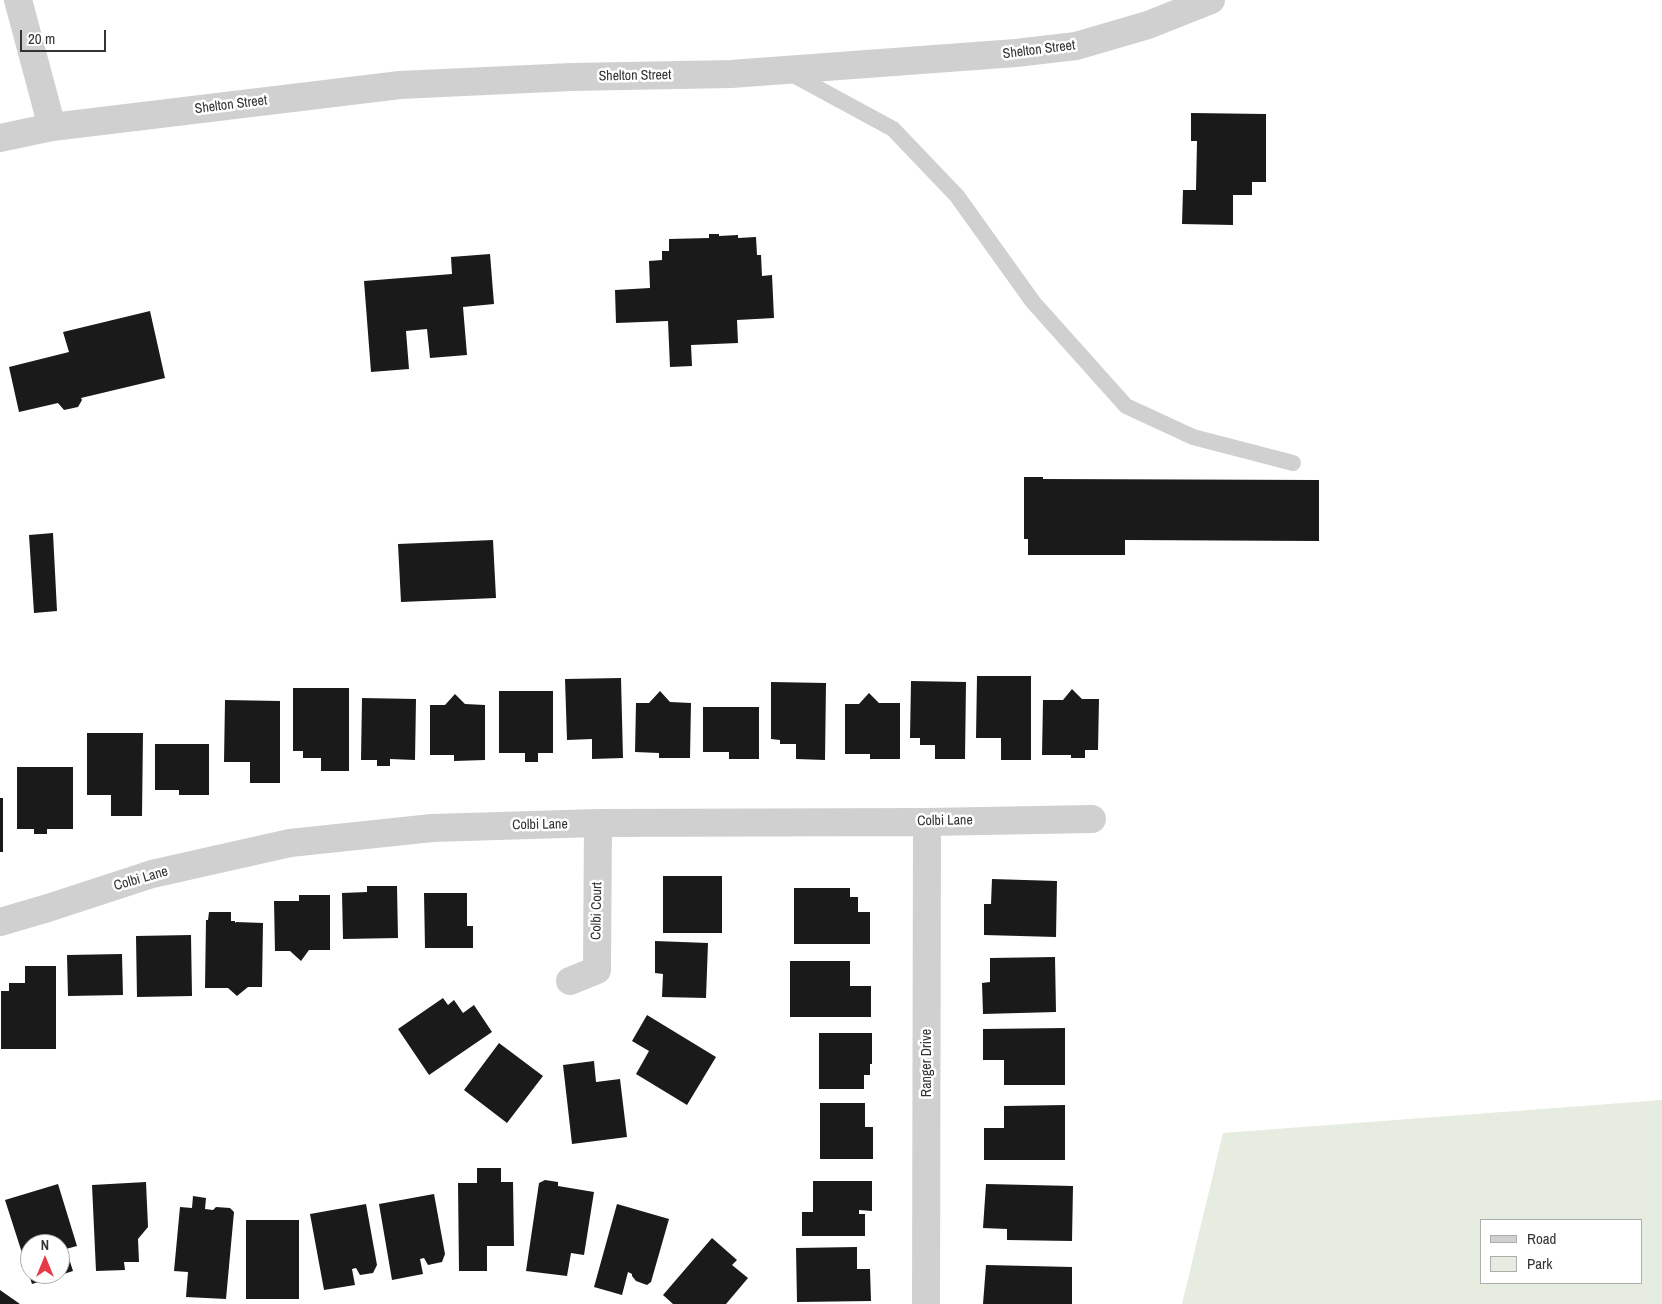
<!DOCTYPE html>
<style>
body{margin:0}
#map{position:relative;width:1662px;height:1304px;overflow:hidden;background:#fff;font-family:"Archivo Narrow",sans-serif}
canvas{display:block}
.legend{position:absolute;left:1480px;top:1219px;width:162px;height:65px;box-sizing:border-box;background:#fff;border:1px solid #adadad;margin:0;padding:6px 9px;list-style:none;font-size:15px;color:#333}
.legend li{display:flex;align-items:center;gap:10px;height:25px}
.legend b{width:25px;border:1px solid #adadad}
.north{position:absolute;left:20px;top:1234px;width:50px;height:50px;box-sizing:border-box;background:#fff;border:1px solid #adadad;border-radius:50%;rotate:0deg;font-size:14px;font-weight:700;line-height:20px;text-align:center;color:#333}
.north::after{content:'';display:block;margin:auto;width:18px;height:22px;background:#e63946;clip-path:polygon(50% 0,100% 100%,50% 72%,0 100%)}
.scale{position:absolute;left:20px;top:30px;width:86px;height:22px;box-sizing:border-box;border:2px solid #333;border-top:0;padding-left:6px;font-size:15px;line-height:18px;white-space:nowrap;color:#333;-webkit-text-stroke:4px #fff;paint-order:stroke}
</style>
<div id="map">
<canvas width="1662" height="1304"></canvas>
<ul class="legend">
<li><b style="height:6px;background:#d0d0d0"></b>Road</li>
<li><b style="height:14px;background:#e6ecdf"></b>Park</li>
</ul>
<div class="north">N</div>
<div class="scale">20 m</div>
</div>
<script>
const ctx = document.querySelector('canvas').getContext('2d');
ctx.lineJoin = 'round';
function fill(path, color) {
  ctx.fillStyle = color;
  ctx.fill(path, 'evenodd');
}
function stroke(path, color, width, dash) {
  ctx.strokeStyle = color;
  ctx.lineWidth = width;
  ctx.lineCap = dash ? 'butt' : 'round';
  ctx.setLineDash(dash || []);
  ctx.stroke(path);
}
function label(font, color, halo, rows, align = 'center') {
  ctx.font = font + ' "Archivo Narrow",sans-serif';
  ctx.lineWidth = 5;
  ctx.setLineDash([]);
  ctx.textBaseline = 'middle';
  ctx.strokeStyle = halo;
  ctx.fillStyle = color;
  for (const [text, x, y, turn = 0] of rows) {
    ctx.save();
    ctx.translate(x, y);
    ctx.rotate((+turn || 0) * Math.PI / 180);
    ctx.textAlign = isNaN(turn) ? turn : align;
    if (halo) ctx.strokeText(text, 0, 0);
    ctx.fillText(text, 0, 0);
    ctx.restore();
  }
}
fill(new Path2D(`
 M1662,1100V1304H1182L1223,1133ZM1481,1220H1641V1283H1481Z`), '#e6ecdf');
fill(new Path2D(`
 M1191,113L1266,114V182H1252V195H1233V225L1182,224L1183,190H1196L1197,141H1191Z
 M709,234H719V236L738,235V238L756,237L757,255H761L762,276L772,275L774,318L737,320L738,343L691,345L692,366L670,367L668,321L616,323L615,290L650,288L649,261L662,260V251H669V239L709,238Z
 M490,254L494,304L463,307L467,355L430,358L427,329L406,331L409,369L371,372L364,281L452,274L451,257Z
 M150,311L165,378L81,398L82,400L78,407L64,410L58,403L19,412L9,367L69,352L63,332Z
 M1024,477H1043V479L1319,480V541L1125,540V555H1028V539H1024Z
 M53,533L57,611L34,613L29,535Z
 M493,540L496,598L401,602L398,544Z
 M977,676H1031V760H1001V738H976Z
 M621,678L623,758L592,759V739L567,740L565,679Z
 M911,681L966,682L965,759H935V745H920V738H910Z
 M771,682L826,683L825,760L796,759V744H780V740L771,739Z
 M293,688H349V771H321V758H303V751H293Z
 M1072,689L1082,699H1099L1098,750H1085V758H1071V755H1042L1043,700H1063Z
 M499,691H553V753H538V762H525V753H499Z
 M660,691L670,702L691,703L690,758H659V753L635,752L636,703H649Z
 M869,693L879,703H900V759H870V754H845V704H859Z
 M455,694L465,704L485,705V760L454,761V755H430V705H445Z
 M362,698L416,699L415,760L390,759V766H377V760H361Z
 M225,700L280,701V783H250V762H224Z
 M703,707H759V759H729V752H703Z
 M87,733H143L142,816H111V795H87Z
 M155,744H209V795H179V790H155Z
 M17,767H73V829H47V834H34V829H17Z
 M0,798H3V852H0Z
 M663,876H722V933H663Z
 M992,879L1057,881L1056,937L984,935V904H991Z
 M367,886H397L398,938L343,939L342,893L367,892Z
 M794,888H850V897H858V912H870V944H794Z
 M424,893H467V926H473V948H425Z
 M299,895H330V950H309L301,961L290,951H275L274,901H299Z
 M209,912H231V921H235V923L236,922L263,923L262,987H248L237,996L228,988H205L206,920H208Z
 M191,935L192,996L137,997L136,936Z
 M655,941L708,943L706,998L662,997L663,974L655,973Z
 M122,954L123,995L68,996L67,955Z
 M1055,957L1056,1012L983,1014L982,983L990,982V958Z
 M790,961H850V986H871V1017H790Z
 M25,966H56V1049H1V991H9V983H25Z
 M443,998L448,1005L454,1000L463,1013L474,1005L492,1032L429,1075L398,1029Z
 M647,1015L716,1057L687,1105L636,1074L649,1051L632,1041Z
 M1065,1028V1085H1004V1060H983V1029Z
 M819,1033H872V1064H870V1075H864V1089H819Z
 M499,1043L543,1076L507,1123L464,1090Z
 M594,1061L596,1082L620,1079L627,1137L572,1144L563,1065Z
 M820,1103H865V1127H873V1159H820Z
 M1065,1105V1160H984V1128H1004V1106Z
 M477,1168H501V1182H513L514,1246H487V1271H459L458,1183H477Z
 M545,1180L558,1182V1186L594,1192L584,1255L571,1253L567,1276L526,1271L539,1183Z
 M813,1181H872V1211L859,1210V1214H865V1236H802V1212H813Z
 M146,1182L148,1227L138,1239L139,1262H124L125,1270L96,1271L92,1185Z
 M58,1184L77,1246L66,1249L73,1271L32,1284L5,1200ZM30,1244H60V1274H30Z
 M986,1184L1073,1186L1072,1241L1007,1240V1229L983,1228Z
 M434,1194L445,1254L442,1262L428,1265L424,1258L420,1259L423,1274L392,1280L379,1204Z
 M193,1196L206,1198L205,1209L213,1210L216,1207L230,1208L234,1212L226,1299L186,1297L188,1272L174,1271L180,1207L192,1208Z
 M366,1204L377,1265L373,1273L360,1275L356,1268L352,1269L355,1285L324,1290L310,1214Z
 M617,1204L669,1219L651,1282L647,1285L636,1281L632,1276V1274L628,1272L622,1295L594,1287Z
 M246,1220H299V1299H246Z
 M712,1238L737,1260L732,1265L748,1278L726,1304H673L663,1295Z
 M857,1247V1269H870L871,1301L797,1302L796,1248Z
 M986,1265L1072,1267V1304H983Z
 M0,1290L20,1304H0Z`), '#1a1a1a');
stroke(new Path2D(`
 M788,72L893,129L957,196L1033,302L1126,406L1193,437L1293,463`), '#d0d0d0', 16);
stroke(new Path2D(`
 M18,0L52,127
 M0,138L52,127L400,85L572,77L731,74L1016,53L1076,46L1148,25L1211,0
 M0,922L48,908L152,874L290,843L432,828L598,823L927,822L1092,819
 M570,981L597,970L598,823
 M926,1304L927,822`), '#d0d0d0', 28);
label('14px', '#333', '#fff', [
 ["Shelton Street",1039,50,-7],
 ["Shelton Street",635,76,-1],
 ["Shelton Street",231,105,-7],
 ["Colbi Lane",945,821,-1],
 ["Colbi Lane",540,825,-1],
 ["Colbi Lane",141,879,-16],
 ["Colbi Court",597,911,-89],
 ["Ranger Drive",927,1063,-90]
]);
</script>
